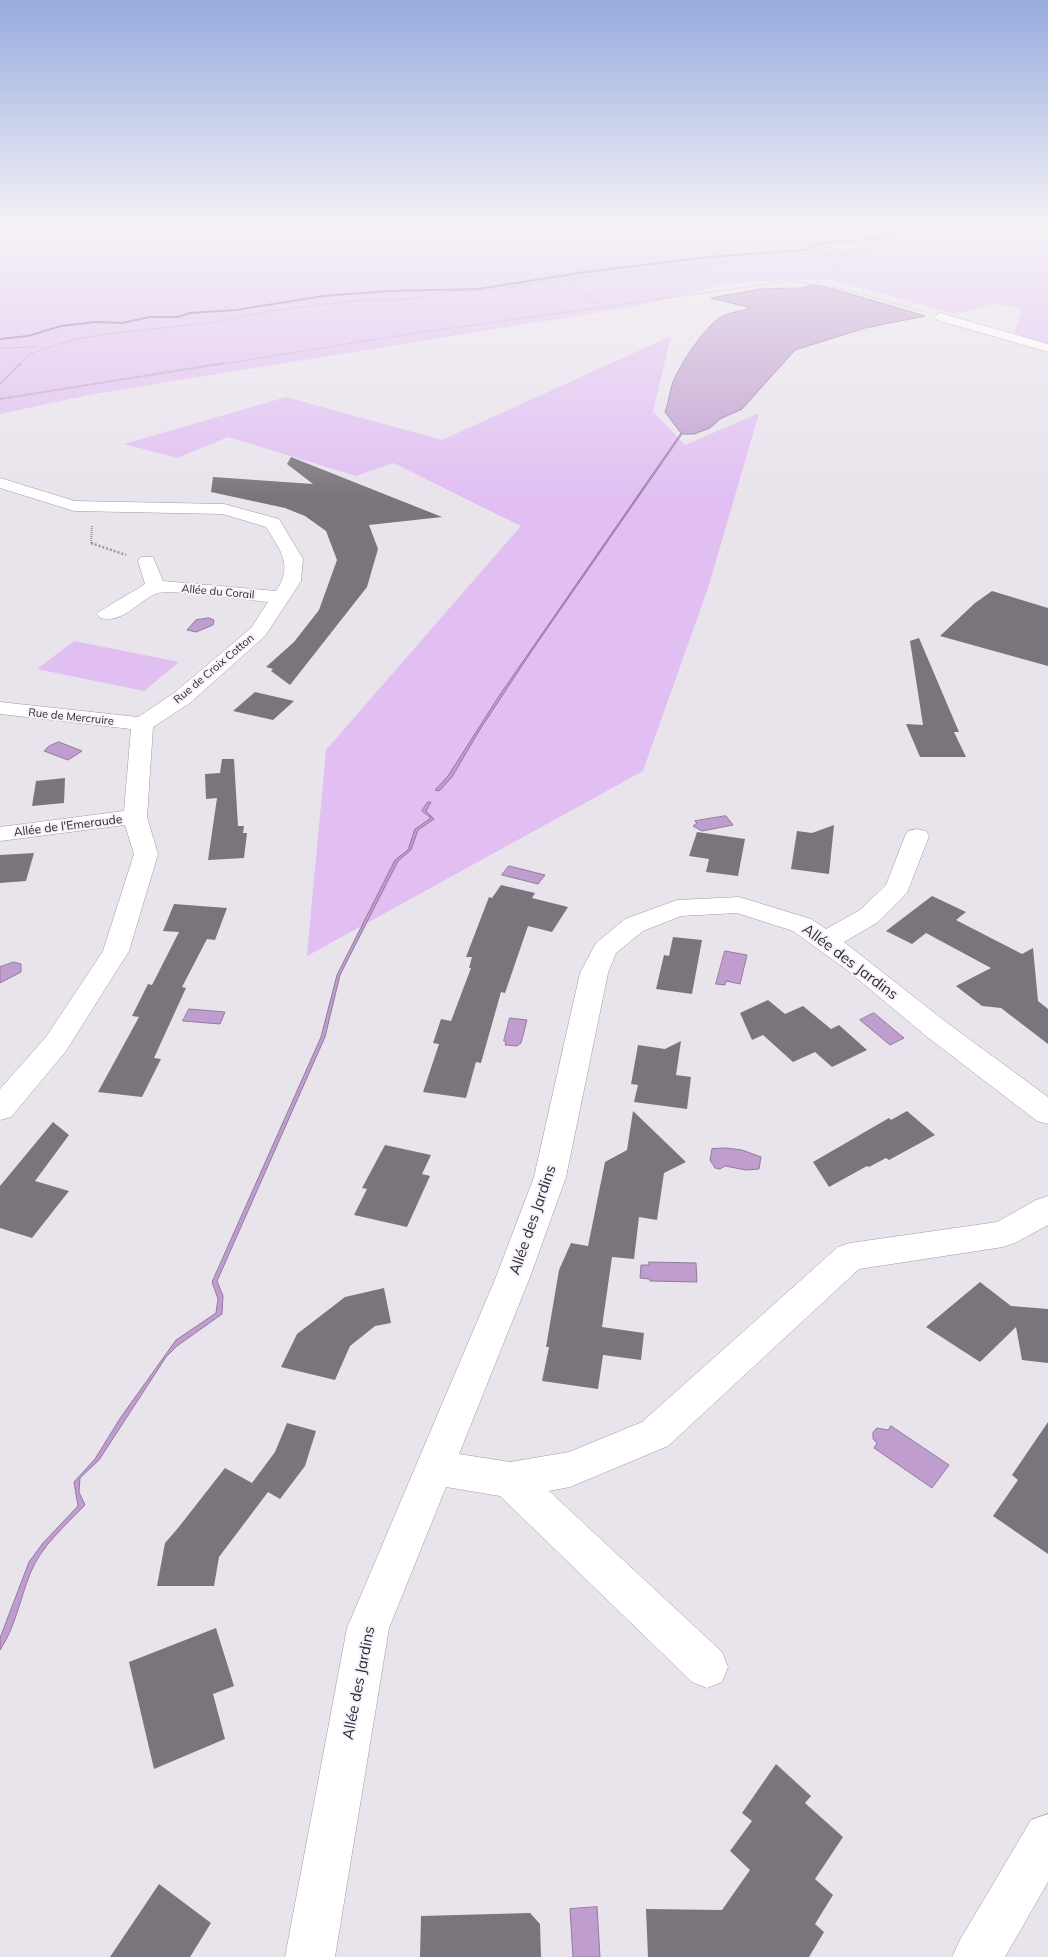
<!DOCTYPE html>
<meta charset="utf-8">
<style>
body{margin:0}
canvas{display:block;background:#e9e3ec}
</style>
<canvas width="1048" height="1957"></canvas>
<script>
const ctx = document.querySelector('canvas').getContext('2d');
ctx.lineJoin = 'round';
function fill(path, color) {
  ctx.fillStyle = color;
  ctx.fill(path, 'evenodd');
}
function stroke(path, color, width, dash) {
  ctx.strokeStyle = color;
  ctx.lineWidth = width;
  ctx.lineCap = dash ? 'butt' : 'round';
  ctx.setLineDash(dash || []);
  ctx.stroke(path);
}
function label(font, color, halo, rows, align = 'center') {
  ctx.font = font + ' Mulish,sans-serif';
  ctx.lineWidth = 4;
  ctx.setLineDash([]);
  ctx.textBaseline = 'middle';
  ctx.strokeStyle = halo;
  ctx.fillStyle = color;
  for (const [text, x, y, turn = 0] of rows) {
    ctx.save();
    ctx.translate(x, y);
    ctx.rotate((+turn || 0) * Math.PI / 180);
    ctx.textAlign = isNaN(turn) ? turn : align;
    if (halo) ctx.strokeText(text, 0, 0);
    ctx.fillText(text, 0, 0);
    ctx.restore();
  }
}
fill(new Path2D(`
 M0,225H538L544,230H578L573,225H1048V345L1014,333L1022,308L992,304L956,314L831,280L789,279L723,285L638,306L94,394L0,414Z
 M671,336L653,411L685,445L759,413L709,585L643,771L307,956L326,750L521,526L393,463L356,476L228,437L177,458L124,444L286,397L442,440Z
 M74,641L179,662L144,691L37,669Z`), '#e1bff2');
const water = new Path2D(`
 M813,285L834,289L925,316L865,328L795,350L742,409L720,419L710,428L694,434H682L531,652L479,731L452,777L439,791L435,790L448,776L499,696L681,433L665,412C669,402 669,393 673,382C679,366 706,325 721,317C730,312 742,311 751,308L711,298L760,289L800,288Z
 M209,618L214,620L213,625L196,632L187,630L196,620Z
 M59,742L82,751L68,760L44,751L49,746Z
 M428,802H431L426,811L434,819L418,830L411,850L398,861L340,975L325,1037L217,1281L223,1296L222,1314L177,1346L166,1357L99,1460L80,1478L79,1492L85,1505C65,1526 41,1546 30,1574C20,1599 15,1628 0,1650V1638L29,1562L43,1543L78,1506L74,1482L95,1459L121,1417L176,1340L216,1313L218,1299L212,1282L321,1037L337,975L395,860L408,850L415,829L431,818L422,811Z
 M726,816L733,825L702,831L693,826L697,823L695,821Z
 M509,866L545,875L538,884L502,875Z
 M725,951L747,955L740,984L726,981L725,985L716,984Z
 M14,962L21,964V972L0,983V967Z
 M189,1009L225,1012L220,1024L183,1021Z
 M874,1013L904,1038L890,1045L860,1020Z
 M510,1018L527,1020L521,1043L517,1046L505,1045L506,1041H504Z
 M726,1148L742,1150L761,1157L759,1169L746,1170L725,1166L720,1169L715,1168L710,1160L712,1149Z
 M649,1262L696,1263L697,1282L650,1281V1279L640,1278L641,1265H649Z
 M891,1426L949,1465L932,1488L874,1448L877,1443L873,1439V1432L877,1428L888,1430Z
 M597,1907L600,1957H573L570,1909Z`);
fill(water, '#bf9dcf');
stroke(water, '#937a9e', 1);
fill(new Path2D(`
 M903,225H908L886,237L872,241L828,243L804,251L710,258L585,273L479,290L388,292L323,297L236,311L190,314L179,318H150L122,324L96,323L61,327L28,337L0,340V338L28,335L61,325L96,321L122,322L150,316H178L189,312L236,309L323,295L388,290L479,288L585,271L710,256L804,249L828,241L871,239L884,235Z`), '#937a9e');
fill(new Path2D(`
 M291,457L442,517L369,525L378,549L367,587L290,685L271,671L273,669L266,667L294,642L319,610L337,560L326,531L305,516L285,508L211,492L213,477L313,484L287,464Z
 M992,591L1048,608V666L940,636L975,603Z
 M919,638L959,732H954L966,757H920L906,724L923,725L910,641Z
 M255,692L294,701L273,720L233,711Z
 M222,759H234L238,826H244L243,833H247L244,858L208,860L217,798L206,799L205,774L220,773Z
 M65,778L64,803L32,806L36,781Z
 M834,825L829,874L791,869L797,831L812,833Z
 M697,832L745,839L738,876L706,872L709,859L689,856Z
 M34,853L26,881L0,883V855Z
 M501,885L535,893L532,898L568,907L552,932L528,926L505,993L501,992L481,1063L476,1062L466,1098L423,1092L439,1044L433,1043L441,1019L451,1021L471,968H469L472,957H466L489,897L492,898Z
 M932,896L966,912L956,920L1022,954L1033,948L1038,1001L1048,1009V1044L1001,1008L982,1006L956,986L991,968L926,933L912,944L886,931Z
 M174,904L227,908L215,940L207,939L182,987L186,988L154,1058L161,1059L142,1097L98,1092L139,1017L132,1016L148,984L152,985L179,932L163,931Z
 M673,937L702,940L692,994L656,989L664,955L669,956Z
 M768,1000L785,1014L803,1006L831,1029L839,1025L867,1050L832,1067L815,1052L793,1062L763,1035L752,1040L740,1013Z
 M681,1041L676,1075L691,1077L687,1109L634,1102L638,1085L631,1084L638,1045L665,1049Z
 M633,1111L686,1162L664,1173L657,1220L639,1217L634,1259L612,1257L602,1327L644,1333L641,1360L603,1355L598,1389L542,1381L549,1347H546L559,1270L571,1243L588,1246L605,1162L627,1150Z
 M907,1111L935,1135L889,1160L886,1158L869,1167L867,1166L829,1187L813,1162L889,1118L891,1120Z
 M53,1122L69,1135L35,1181L69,1191L32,1238L0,1228V1186Z
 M385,1145L431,1155L422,1174L430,1176L407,1227L354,1215L367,1189L362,1188Z
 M980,1282L1011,1306L1048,1309V1363L1022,1360L1016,1327L980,1362L926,1327Z
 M384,1288L391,1323L375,1326L350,1346L335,1380L281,1367L297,1334L345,1297Z
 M1048,1422V1554L993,1516L1018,1480L1012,1475Z
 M287,1423L316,1431L305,1466L280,1499L268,1492L219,1557L214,1586H157L165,1543L178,1528L225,1468L252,1483L275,1452Z
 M216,1628L234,1686L213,1694L225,1739L154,1769L129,1662Z
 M776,1764L811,1796L805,1803L843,1837L815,1879L833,1895L815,1924L824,1932L809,1957H648L646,1909L722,1910L750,1870L730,1851L752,1821L742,1813Z
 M159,1884L211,1923L190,1957H110Z
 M530,1913L540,1924L541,1957H420L421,1916Z`), '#7a757d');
const minor = new Path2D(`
 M941,313L1048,344V352L937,320L935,317L937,314Z
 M0,478L75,501L224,504L279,519L303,559L301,581L265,636L190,703L153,727L147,817L158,854L129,951L66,1051L11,1117L0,1120V1089L46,1037L103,951L134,854L125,825L0,841V827L124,811L131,729L0,714V702L138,717L174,693L251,628L268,602C252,600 167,589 158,593C138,600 124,624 100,618L97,614C100,610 137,590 145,584L138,561L141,557H153L163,581L276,591C294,565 280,550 266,527L223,514L74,511L0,488Z
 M917,829L926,831L929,836L907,893L878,922L844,942L946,1022L1048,1097V1124L1037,1121L926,1036L847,970L793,931L737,913L681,916L643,931L616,953L608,973L566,1177L530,1277L459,1454L510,1462L569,1452L642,1422L838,1247L850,1243L997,1222L1036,1200L1048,1196V1225L1015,1243L1003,1247L859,1269L668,1446L570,1487L549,1491L722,1652L728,1667L722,1682L707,1688L692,1682L500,1496L446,1487L389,1628L335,1957H285L347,1628L496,1277L534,1177L580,973L596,943L625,919L677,900L739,897L811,919L826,929L860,910L886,885L905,836L908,831Z
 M1048,1814V1882L1005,1957H952L960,1940L1031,1820Z`);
stroke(minor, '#9f9aa2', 1);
stroke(new Path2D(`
 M712,225L733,234
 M572,279L579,291L603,306
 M817,282L836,270L848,255
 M0,348L42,347
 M19,365L30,354L75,339L114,333L219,322L269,311L352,301L409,299L447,292L489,290L629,271L701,267L764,255L790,253L849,255L873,248L888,238L920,232L939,225
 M217,365L416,333L789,281L839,288L922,311`), '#9b979d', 1, [1, 1]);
stroke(new Path2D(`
 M0,384L21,363
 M0,399L225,363
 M92,526L91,543L94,544`), '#9b979d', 2, [1, 1]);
stroke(new Path2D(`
 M91,543L126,555`), '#9b979d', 2.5, [2, 2]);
fill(minor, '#fff');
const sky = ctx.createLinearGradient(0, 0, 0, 499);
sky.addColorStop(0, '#97abde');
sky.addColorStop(0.45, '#f5f2f6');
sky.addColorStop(1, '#f5f2f600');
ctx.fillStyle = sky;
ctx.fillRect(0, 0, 1048, 499);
label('11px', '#2c2a2d', '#f6f1fa', [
 ["Allée du Corail",218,592,5],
 ["Rue de Croix Cotton",214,669,-40],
 ["Rue de Mercruire",71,717,6]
]);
label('12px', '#2c2a2d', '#f6f1fa', [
 ["Allée de l'Emeraude",68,826,-7]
]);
label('15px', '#2c2a2d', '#f6f1fa', [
 ["Allée des Jardins",850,962,37],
 ["Allée des Jardins",533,1220,-71],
 ["Allée des Jardins",359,1683,-79]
]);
</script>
